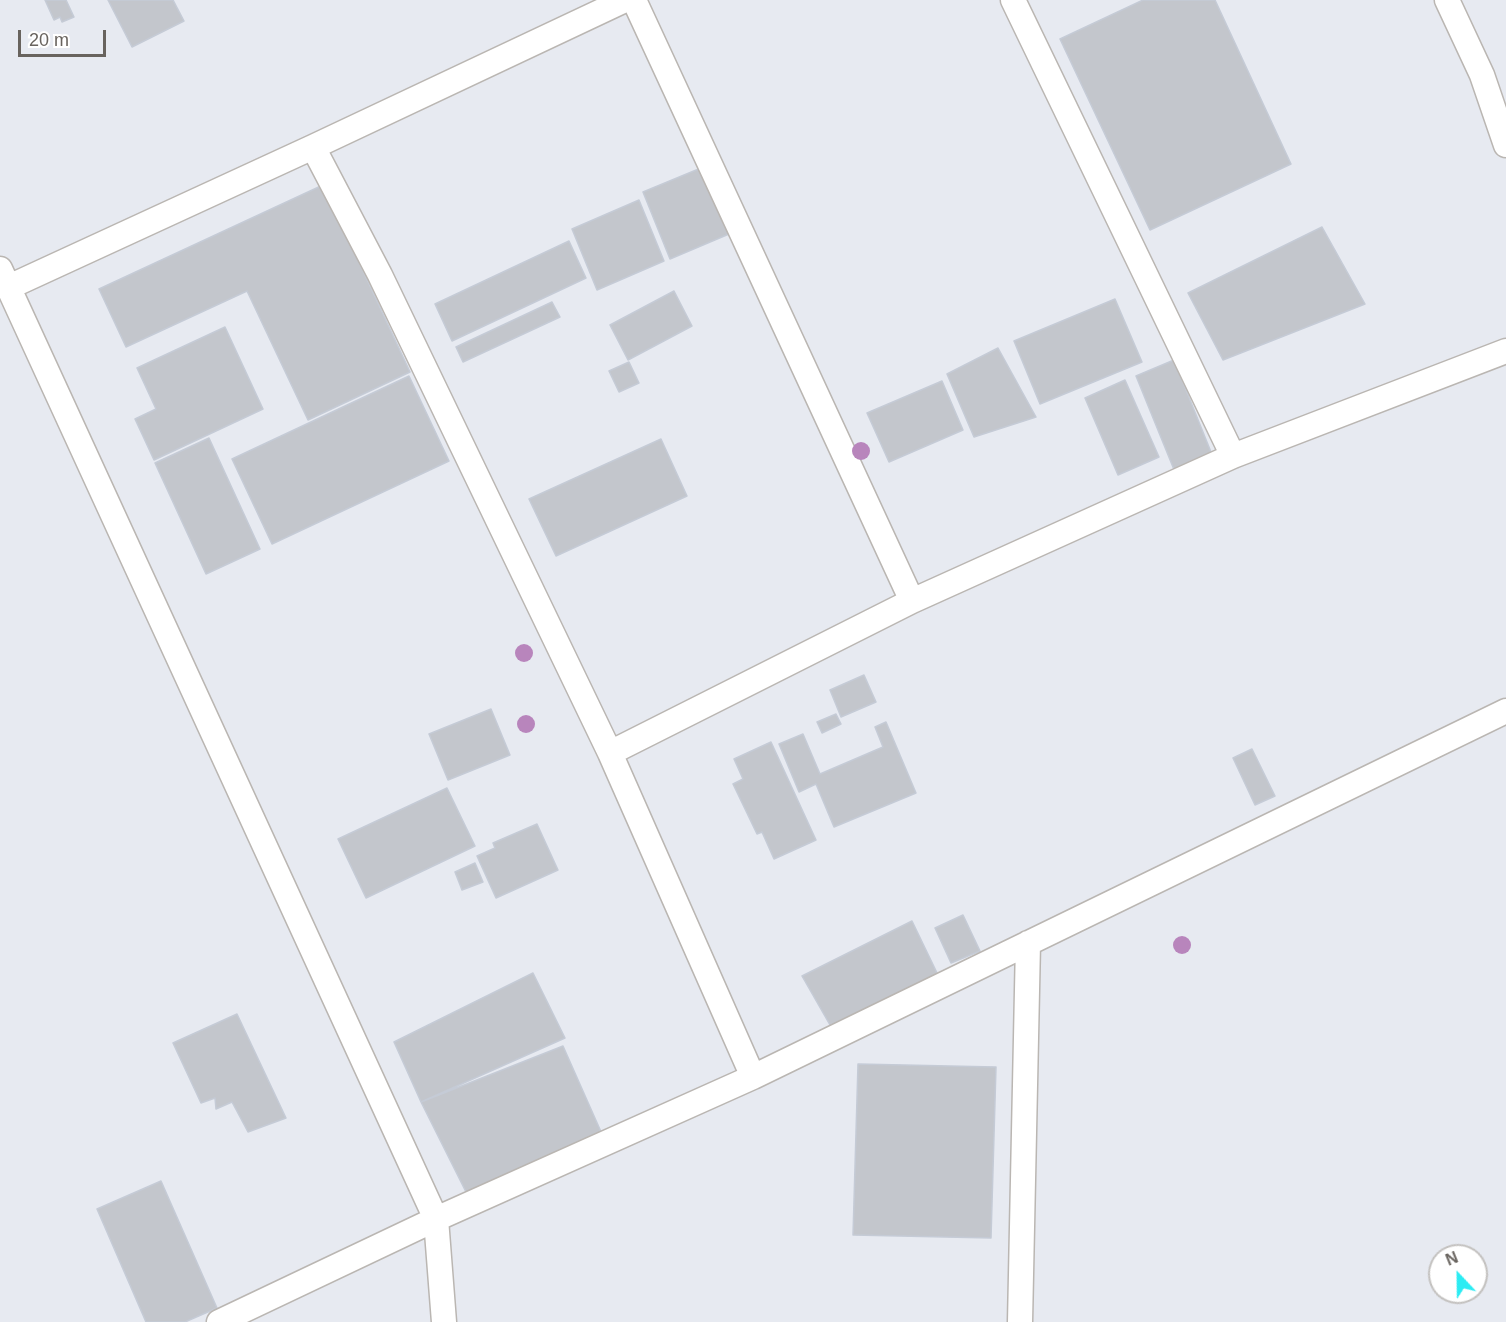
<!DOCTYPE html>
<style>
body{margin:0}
#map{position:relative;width:1506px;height:1322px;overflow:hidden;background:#e7eaf1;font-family:Arial,sans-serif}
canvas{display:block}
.north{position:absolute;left:1428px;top:1244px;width:60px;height:60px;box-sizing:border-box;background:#fff;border:2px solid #c3c1bf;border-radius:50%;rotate:338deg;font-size:16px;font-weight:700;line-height:24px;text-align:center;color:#68635e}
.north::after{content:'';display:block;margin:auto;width:21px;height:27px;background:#2becf3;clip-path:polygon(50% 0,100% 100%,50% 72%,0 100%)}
.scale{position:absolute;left:18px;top:30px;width:88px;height:27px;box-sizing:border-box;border:3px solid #68635e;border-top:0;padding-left:8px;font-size:18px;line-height:21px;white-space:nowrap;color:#68635e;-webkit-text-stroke:4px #fff;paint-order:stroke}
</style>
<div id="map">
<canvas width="1506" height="1322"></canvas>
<div class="north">N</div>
<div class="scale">20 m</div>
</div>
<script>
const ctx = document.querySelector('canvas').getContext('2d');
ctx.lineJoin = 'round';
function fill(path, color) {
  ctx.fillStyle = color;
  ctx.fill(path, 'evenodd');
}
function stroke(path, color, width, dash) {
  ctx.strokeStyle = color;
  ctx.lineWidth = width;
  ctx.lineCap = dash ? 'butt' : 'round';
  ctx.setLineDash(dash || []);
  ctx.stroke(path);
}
const building = new Path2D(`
 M45,0H66L74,17L62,22L60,17L54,20Z
 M108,0H173L184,21L132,47Z
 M1143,0H1215L1291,164L1150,230L1060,39Z
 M701,168L729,234L670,259L643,192Z
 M323,185L410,372L308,420L247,291L126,347L99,289Z
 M639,200L664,261L597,290L572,229Z
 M1322,227L1365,304L1223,360L1188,293Z
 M569,241L586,278L452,341L435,304Z
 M674,291L692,326L628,360L610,325Z
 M1115,299L1142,362L1040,404L1014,341Z
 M552,302L560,317L463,362L456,347Z
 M225,327L263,409L154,460L135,419L156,409L137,368Z
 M998,348L1036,417L974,437L947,374Z
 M1174,360L1215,462L1177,477L1136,376Z
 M629,362L639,383L619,392L609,371Z
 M409,376L449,461L272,544L232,459Z
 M1125,380L1159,457L1118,475L1085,398Z
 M942,381L963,430L889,462L867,413Z
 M209,438L260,549L206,574L155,463Z
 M661,439L687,496L556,556L529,499Z
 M864,675L876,702L841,717L830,690Z
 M491,709L510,755L448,780L429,734Z
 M836,714L841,724L822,733L817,722Z
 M886,722L916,793L834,827L816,784L799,792L779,744L803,734L820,774L883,747L875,727Z
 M771,742L816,840L774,859L762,832L757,834L733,784L743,779L734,759Z
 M1252,749L1275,796L1255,805L1233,758Z
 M447,788L475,846L366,898L338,839Z
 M537,824L558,870L496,898L477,856L495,848L493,843Z
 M475,863L483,882L462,890L455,872Z
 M963,915L980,951L951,963L935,928Z
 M912,921L939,977L830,1025L802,976Z
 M533,973L565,1038L421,1102L394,1042Z
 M237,1014L286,1118L248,1132L232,1102L216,1109L215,1098L201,1103L173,1043Z
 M563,1046L602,1134L467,1194L421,1102Z
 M858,1064L996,1067L991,1238L853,1235Z
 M161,1181L217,1308L185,1322H146L97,1209Z`);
fill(building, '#c3c6cc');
stroke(building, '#c5cbd6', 1.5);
const street = new Path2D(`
 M634,0L912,601
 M1013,0L1233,456
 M1447,0L1482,75L1506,145
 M313,147L380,275L610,753L753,1077
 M0,269L436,1219L444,1322
 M9,287L313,147L625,0
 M610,753L912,601L1233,456L1506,351
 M219,1322L436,1219L753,1077L1506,711
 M1020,1322L1028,943`);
stroke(street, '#bab6b2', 27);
stroke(street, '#fff', 24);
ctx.fillStyle = '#b885bc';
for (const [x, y] of [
 [861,451],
 [524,653],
 [526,724],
 [1182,945]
]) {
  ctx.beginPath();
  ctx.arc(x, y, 9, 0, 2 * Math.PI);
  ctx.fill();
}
</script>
